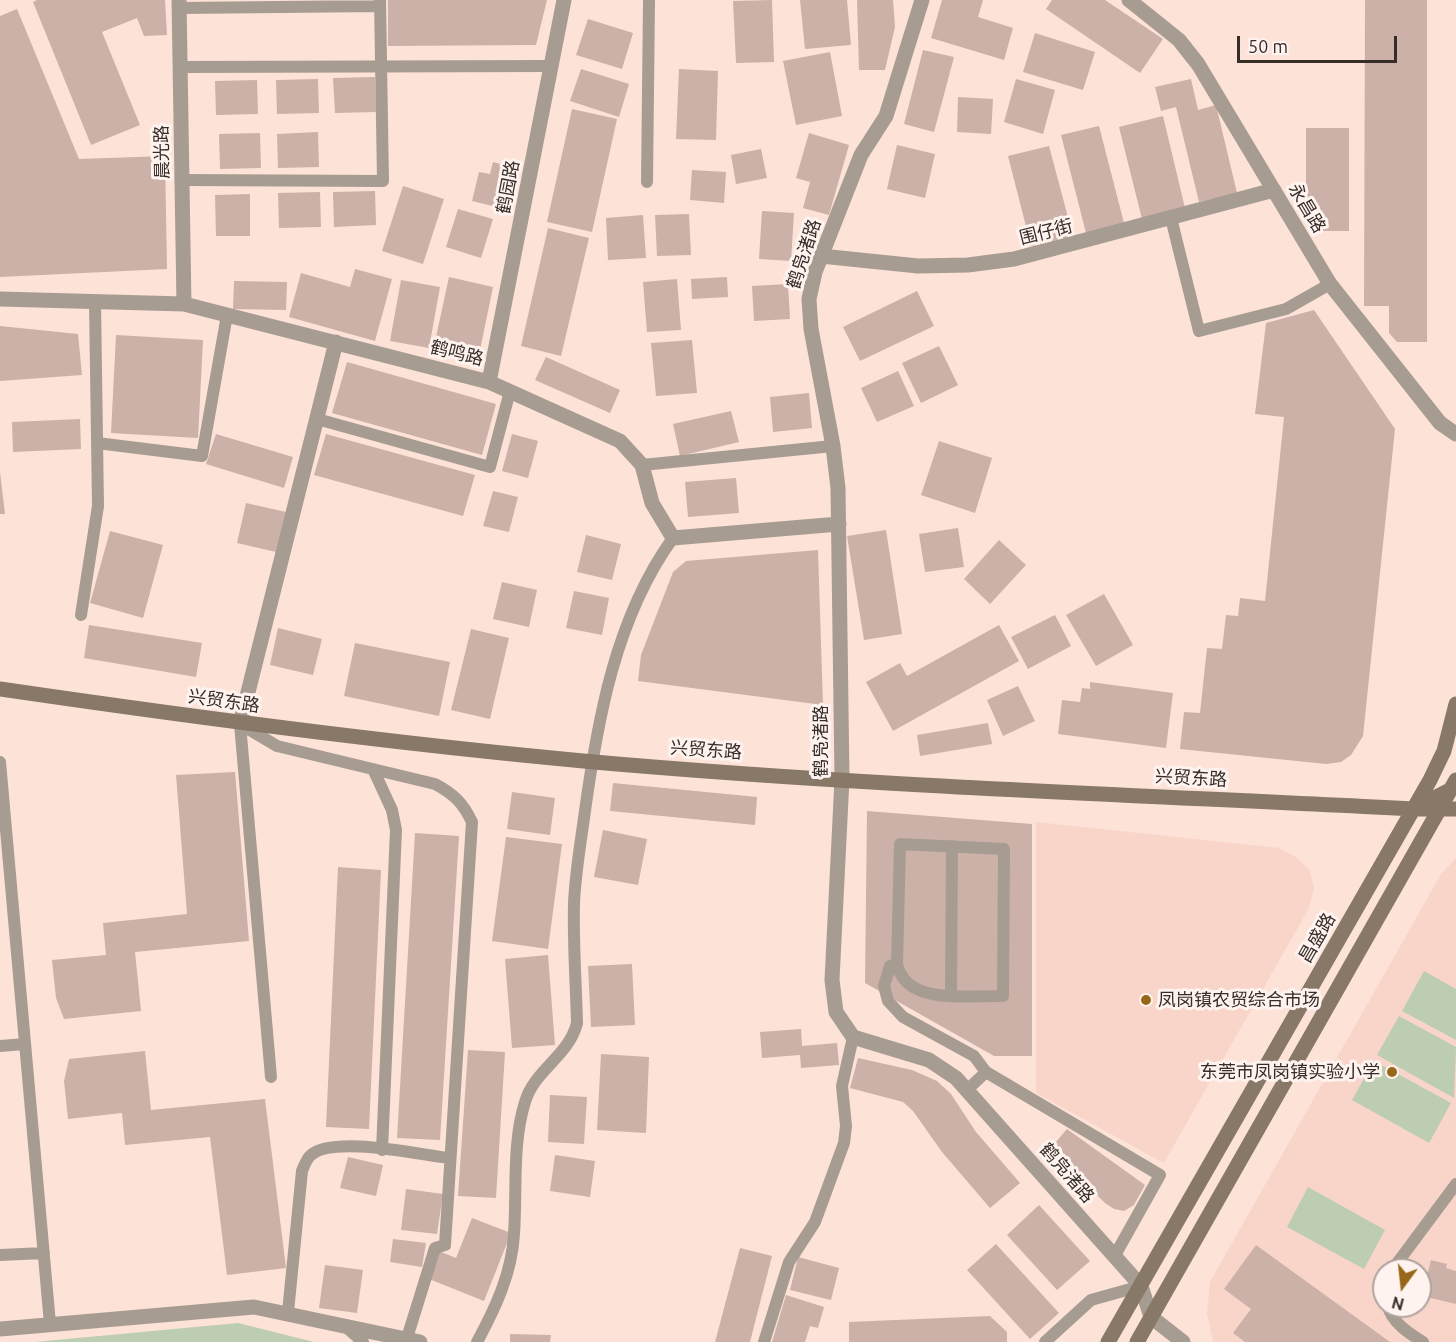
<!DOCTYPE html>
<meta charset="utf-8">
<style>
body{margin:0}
#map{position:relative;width:1456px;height:1342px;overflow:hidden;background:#fde2d8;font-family:Ubuntu,sans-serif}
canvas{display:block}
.north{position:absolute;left:1372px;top:1258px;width:60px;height:60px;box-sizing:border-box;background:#fef3ef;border:2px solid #aea39f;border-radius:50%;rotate:195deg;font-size:16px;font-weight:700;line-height:24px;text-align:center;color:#362c28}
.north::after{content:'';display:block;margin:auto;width:21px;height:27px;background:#99671a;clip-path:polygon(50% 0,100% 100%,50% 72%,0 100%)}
.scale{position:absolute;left:1237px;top:36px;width:160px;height:27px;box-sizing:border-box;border:3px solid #362c28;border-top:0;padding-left:8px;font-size:18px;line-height:21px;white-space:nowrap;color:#362c28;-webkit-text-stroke:4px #fef3ef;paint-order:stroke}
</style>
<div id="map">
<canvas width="1456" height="1342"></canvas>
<div class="north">N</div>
<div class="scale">50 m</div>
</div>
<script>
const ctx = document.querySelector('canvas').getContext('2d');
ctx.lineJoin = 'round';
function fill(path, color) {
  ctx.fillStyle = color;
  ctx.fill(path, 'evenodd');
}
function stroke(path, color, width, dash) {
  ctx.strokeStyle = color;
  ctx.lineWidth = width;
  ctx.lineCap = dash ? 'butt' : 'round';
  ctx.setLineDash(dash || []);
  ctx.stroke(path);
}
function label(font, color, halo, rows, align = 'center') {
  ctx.font = font + ' Ubuntu,"Noto Sans SC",sans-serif';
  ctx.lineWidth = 6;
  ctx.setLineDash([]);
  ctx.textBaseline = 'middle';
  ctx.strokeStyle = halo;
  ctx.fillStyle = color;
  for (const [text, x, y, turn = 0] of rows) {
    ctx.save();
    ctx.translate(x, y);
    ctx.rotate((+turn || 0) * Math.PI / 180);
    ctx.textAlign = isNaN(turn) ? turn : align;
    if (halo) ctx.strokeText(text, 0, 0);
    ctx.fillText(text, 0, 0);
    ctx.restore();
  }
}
fill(new Path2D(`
 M1036,822L1279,848L1296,857L1309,869L1314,888L1309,908L1164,1163L1036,1093Z
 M1456,858V1342H1213L1207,1313L1210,1282L1441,874ZM1384,1270H1420V1306H1384Z`), '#f8d5c8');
fill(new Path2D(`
 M1424,971L1456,989V1040L1402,1011Z
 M1399,1016L1456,1047L1454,1098L1377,1055Z
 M1374,1061L1451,1103L1429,1143L1352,1100Z
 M1308,1187L1385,1230L1364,1269L1287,1227Z
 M238,1323L314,1342H35Z`), '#bdcdb2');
fill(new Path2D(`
 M37,0H165L167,35L144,36L137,18L102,32L140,125L91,145L33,2Z
 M388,0H547L536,45L388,46Z
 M772,0L774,62L736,63L733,1Z
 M800,0H847L851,45L805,49Z
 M857,0H893L895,27L885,70H859Z
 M942,0H983L978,17L1013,28L1004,60L931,38Z
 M1052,0H1105L1163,39L1140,73L1046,9Z
 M1365,0H1427V342H1397L1389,333V306H1364Z
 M17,9L79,159L165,156L167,269L0,277V16Z
 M588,19L633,33L622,69L576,55Z
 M1035,33L1095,52L1083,90L1023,72Z
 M923,50L954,57L934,132L904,124Z
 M830,52L842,116L796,125L783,61Z
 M581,69L629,84L619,117L570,101Z
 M679,69L718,71L716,140L676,139Z
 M375,77L376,112L335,113L333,78Z
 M318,79L319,113L277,114L276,80Z
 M1016,79L1055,90L1043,134L1004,122Z
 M1191,79L1198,110L1216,105L1237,193L1199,202L1176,107L1161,111L1155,87Z
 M257,80L258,114L216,115L215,81Z
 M958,97L993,99L991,134L957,132Z
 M572,109L617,119L592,232L547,222Z
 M1163,116L1185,208L1142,219L1119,127Z
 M1099,126L1124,223L1086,233L1061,135Z
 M1306,128H1349V231H1322V218H1306Z
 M318,132L319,167L278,168L277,134Z
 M260,133L261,168L220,169L219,134Z
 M809,133L849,145L829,215L803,208L810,182L796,178Z
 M897,145L935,154L925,198L887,189Z
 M1049,146L1073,236L1031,246L1008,156Z
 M761,149L767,178L736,184L731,155Z
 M493,162L515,168L505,209L472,201L479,172L490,174Z
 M692,170L726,172L724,203L690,200Z
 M403,186L444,199L423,264L382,251Z
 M375,191L376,225L334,227L333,192Z
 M320,192L321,227L279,228L278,193Z
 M250,194V236H216L215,195Z
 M458,209L493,219L481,258L446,247Z
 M762,211L794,213L791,261L759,259Z
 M689,214L691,255L657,256L655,215Z
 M643,215L646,258L608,260L606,218Z
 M548,228L589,238L561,356L521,346Z
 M355,269L392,279L375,341L289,317L301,273L350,287Z
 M449,277L493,287L478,360L433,351Z
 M727,277L728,297L692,299L691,279Z
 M677,279L681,330L647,332L643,282Z
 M401,280L440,287L429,348L390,341Z
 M234,281L287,282L286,310L233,309Z
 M788,284L790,319L754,321L752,286Z
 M917,291L934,326L860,361L843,327Z
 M1314,310L1395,429L1363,736L1351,755L1341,762L1326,764L1180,749L1184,712L1200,713L1207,648L1222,649L1226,615L1238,616L1240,598L1265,601L1284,417L1255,414L1266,323Z
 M0,326L78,334L82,375L0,381Z
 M116,335L203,340L198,438L111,433Z
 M692,340L697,393L656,396L651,343Z
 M939,346L958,385L921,403L902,363Z
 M546,357L620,390L610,413L535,380Z
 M347,362L496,404L482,455L332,413Z
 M898,371L914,406L877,422L861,388Z
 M809,393L812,428L773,432L770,397Z
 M731,411L739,442L680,456L673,424Z
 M80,419L81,449L13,452L12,422Z
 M216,434L293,457L284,488L206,464Z
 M326,434L475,475L463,516L314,475Z
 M512,434L538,441L528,478L502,471Z
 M939,441L992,458L975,513L921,495Z
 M0,472L5,514H0Z
 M736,478L739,513L688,517L685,482Z
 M493,491L518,497L509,532L483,526Z
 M246,503L286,512L276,552L237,543Z
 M958,528L964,567L925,572L919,534Z
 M886,530L902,634L864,640L847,536Z
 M110,531L163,545L143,618L90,603Z
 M586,535L621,544L612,580L577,572Z
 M999,540L1026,565L990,604L964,579Z
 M818,550L823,705L638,681L641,655L673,572L686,561Z
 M502,582L537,590L529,627L493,619Z
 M574,591L609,598L602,635L566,628Z
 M1104,594L1133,645L1096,666L1066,615Z
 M1055,615L1071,646L1028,669L1011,637Z
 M89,625L202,643L196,677L84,658Z
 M999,625L1019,661L893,731L866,682L900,663L907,676Z
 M278,628L322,639L313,675L270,665Z
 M471,629L509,638L490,719L451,710Z
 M355,643L450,662L439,716L344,696Z
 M1090,682L1173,693L1166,748L1058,734L1062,700L1080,702L1082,688L1090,689Z
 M1018,686L1035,721L1003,736L987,700Z
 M988,723L992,744L920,756L917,735Z
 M235,772L249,941L135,952L141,1011L64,1019L56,998L52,960L106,955L103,923L187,914L176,775Z
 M613,783L757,797L755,825L610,811Z
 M512,792L555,798L550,835L507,829Z
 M867,811L1032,824V1056H994L865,983Z
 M603,830L647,839L638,885L594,877Z
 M415,833L459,836L440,1140L397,1138Z
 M506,837L562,844L548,949L492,941Z
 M338,867L381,870L369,1129L326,1127Z
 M548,955L555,1045L512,1048L505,959Z
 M632,964L635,1025L591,1027L588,966Z
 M801,1029L802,1046L837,1043L839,1065L801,1068L800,1055L762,1058L760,1032Z
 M468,1050L505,1052L496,1198L458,1196Z
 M145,1051L151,1110L265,1099L286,1268L227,1275L210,1137L125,1145L122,1113L68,1119L64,1081L69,1059Z
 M601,1054L649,1057L646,1133L597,1130Z
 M858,1058L912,1070L937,1081L951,1094L976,1132L1020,1183L990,1208L942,1152L913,1111L903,1102L850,1088Z
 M550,1095L587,1097L584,1144L548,1142Z
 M1067,1129L1145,1185L1134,1205L1124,1211L1114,1209L1105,1203L1050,1149Z
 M555,1155L595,1161L590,1197L550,1191Z
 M348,1157L383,1165L376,1196L340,1188Z
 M406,1189L443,1194L437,1234L401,1230Z
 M1039,1205L1090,1261L1057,1290L1007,1235Z
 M472,1218L511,1233L484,1301L429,1279L439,1251L456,1258Z
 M393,1239L426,1243L422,1267L390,1262Z
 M996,1244L1059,1313L1030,1339L967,1270Z
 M1256,1245L1390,1342H1245L1233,1333L1251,1309L1224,1289Z
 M740,1248L772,1256L750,1342H715Z
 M798,1257L839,1268L831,1300L790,1290Z
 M1431,1260L1447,1264L1446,1268L1456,1271V1304L1422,1296L1425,1284L1420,1282V1270L1428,1272Z
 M325,1265L363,1270L357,1313L319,1308Z
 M786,1295L824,1307L818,1328L810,1326L805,1342H772Z
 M990,1316L1007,1332V1342H849V1322Z
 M510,1334L551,1335L550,1342H510Z`), '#ccb1a9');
stroke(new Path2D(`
 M179,8L380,6
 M180,67L552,66
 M182,180L383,181L380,0
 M647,182L649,0
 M1171,218L1199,331L1286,309L1330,284
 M317,419L490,467L510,391
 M97,443L202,456L227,315
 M642,465L833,446
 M81,615L98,506L95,302
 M240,724L277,746L435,784C454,794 463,803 472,822L445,1245L435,1248L407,1338
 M240,724L271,1077
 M0,762L50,1324
 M373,769L392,810L396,830L382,1150
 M897,964C906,1006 968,995 1003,996L1004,849L900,844L897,964L890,966L884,986L888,1001L903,1017L974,1056L986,1072L967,1090
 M951,994L952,846
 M0,1046L25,1044
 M986,1072L1160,1175L1114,1257
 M0,1255L44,1253
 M1392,1270L1456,1184
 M1388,1306C1391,1322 1410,1334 1423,1342
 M288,1312L302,1171C304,1166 307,1158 311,1155C334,1135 420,1155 450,1158
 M346,1327L363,1342
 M477,1342C495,1309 512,1273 514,1234C517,1192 512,1143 525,1102C535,1069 569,1056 577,1023C576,984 573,944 574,904C575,876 580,847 584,818C597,722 615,618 673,538
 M764,1342L789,1262L815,1222L844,1143L846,1126L842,1086L853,1037
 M1045,1342L1091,1300L1141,1286`), '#a79c91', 12);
stroke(new Path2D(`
 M179,0L184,304
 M922,0L886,116L861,155L815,272L809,299L811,329L833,446L838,488L842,779L832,980L836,1012L853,1037L929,1060L956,1078L1141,1286L1151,1317L1183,1342
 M1129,0L1179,40L1198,64L1330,284L1440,423L1456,434
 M821,256L918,266L968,265L1014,259L1274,190
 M0,299L184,304L489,382L620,441L642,465L652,503L673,538L839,524
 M489,382L564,0
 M240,724L336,342
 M0,1329L254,1307L420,1342`), '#a79c91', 15);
stroke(new Path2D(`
 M0,689C198,718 395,744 594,762C866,786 1140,795 1413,809
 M1450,790L1413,809H1456
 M1108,1342L1430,780L1444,751L1456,704
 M1137,1342L1456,780`), '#877867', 15);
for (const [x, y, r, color] of [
 [1146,1000,6,"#99671a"],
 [1392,1072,6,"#99671a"]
]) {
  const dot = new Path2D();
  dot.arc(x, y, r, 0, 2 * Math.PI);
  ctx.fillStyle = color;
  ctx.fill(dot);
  stroke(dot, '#fef3ef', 2);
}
label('18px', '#362c28', '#fef3ef', [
 ["晨光路",162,152,-91],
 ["鹤园路",508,187,-79],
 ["永昌路",1307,208,59],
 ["围仔街",1046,232,-14],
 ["鹤凫渚路",804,254,-72],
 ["鹤鸣路",457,353,14],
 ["兴贸东路",224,701,8],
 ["鹤凫渚路",821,741,-90],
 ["兴贸东路",706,750,4],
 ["兴贸东路",1191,778,3],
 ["昌盛路",1317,938,-60],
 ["鹤凫渚路",1067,1173,49]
]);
label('18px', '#362c28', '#fef3ef', [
 ["凤岗镇农贸综合市场",1158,1000],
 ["东莞市凤岗镇实验小学",1380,1072,"right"]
], 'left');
</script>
